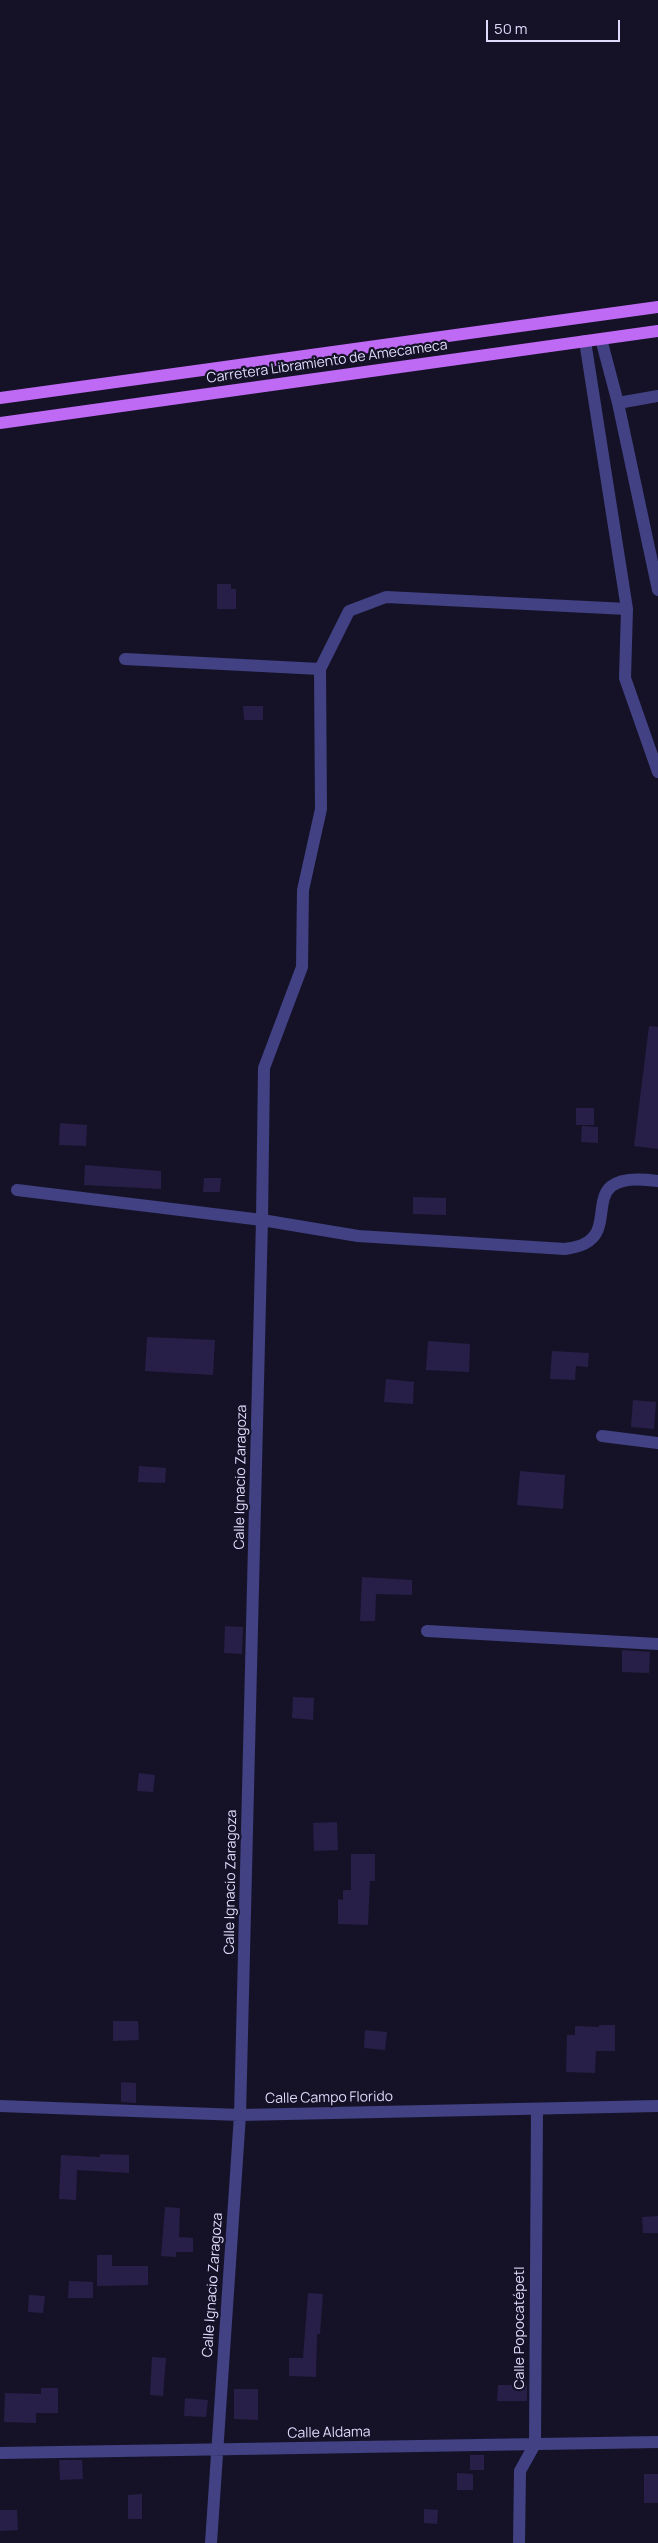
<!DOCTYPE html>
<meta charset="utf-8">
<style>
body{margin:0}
#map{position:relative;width:658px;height:2543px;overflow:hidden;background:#151228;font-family:Manrope,sans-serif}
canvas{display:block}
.scale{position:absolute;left:486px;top:20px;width:134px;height:22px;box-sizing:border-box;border:2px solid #dfdbfc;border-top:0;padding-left:6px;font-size:15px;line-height:18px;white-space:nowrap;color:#dfdbfc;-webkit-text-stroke:4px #151228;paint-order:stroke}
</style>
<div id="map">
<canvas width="658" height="2543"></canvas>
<div class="scale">50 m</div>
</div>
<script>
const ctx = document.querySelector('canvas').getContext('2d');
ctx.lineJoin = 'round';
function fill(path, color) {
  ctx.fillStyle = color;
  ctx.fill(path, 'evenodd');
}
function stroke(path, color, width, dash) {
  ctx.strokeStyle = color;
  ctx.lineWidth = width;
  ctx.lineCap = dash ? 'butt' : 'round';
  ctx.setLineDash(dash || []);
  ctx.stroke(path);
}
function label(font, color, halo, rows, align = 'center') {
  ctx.font = font + ' Manrope,sans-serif';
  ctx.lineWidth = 4.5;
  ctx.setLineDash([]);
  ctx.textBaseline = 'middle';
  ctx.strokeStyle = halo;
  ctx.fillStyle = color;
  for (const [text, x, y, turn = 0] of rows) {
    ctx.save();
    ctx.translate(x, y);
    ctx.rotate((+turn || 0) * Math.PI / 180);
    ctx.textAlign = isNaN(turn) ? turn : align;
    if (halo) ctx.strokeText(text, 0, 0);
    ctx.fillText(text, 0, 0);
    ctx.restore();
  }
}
fill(new Path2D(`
 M217,584H231V589H236V609H217Z
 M243,706H263V720H244Z
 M649,1026L658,1027V1149L634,1146Z
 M576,1108H594V1125H576Z
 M60,1123L87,1125L86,1146L59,1145Z
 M582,1126L598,1127V1143L581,1142Z
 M85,1165L161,1171V1189L84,1185Z
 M204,1178H221L220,1192H203Z
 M413,1197L446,1198V1215L413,1214Z
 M147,1337L215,1340L213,1375L145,1371Z
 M428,1341L470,1344L469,1372L426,1370Z
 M552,1351L589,1353L588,1367L576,1366L575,1380L550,1379Z
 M386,1379L414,1382L413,1404L384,1402Z
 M633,1400L656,1402L654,1429L631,1427Z
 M139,1466L166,1468L165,1483L138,1482Z
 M520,1471L565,1475L563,1509L517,1505Z
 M362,1577L412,1580V1595L376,1594L375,1621H360Z
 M225,1626L243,1627L242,1654L224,1653Z
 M622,1650L650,1652L649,1673L622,1672Z
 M293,1697L314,1698L313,1720L292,1718Z
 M139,1773L155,1775L153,1792L137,1791Z
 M337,1822L338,1850L314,1851L313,1823Z
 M351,1854H375V1881H370L368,1925L338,1924V1899L343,1900V1890H351Z
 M113,2021H138L139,2040L113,2041Z
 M599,2025H615V2051H596L595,2073L566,2072L567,2035H575V2026L599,2027Z
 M365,2030L387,2032L385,2050L364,2048Z
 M121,2082L136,2083V2103L121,2102Z
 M100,2154L129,2155V2173L77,2170L76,2200L59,2199L61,2155L100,2157Z
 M165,2207L180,2208L179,2237L193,2238V2252H176V2257L161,2256Z
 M658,2216V2233H643L642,2217Z
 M97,2255H112V2266H148V2285L97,2286Z
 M69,2281L93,2282V2298H68Z
 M308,2293L323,2294L320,2334H317L316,2377L289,2376V2358H303Z
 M29,2295L45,2296L43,2313L28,2312Z
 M152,2357L166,2358L163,2396L150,2395Z
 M498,2385H527V2401H497Z
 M41,2388H58V2413H36V2423L4,2422L5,2393L41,2394Z
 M234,2389H258V2420L234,2419Z
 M185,2398L208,2400L206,2417L184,2416Z
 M470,2455H484V2470H470Z
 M59,2460H82L83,2479L60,2480Z
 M457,2473L473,2474V2490H457Z
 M644,2474H658V2503H644Z
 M142,2494V2519H128V2495Z
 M424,2509L438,2510L437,2524L424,2523Z
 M0,2510H17L18,2530L0,2531Z`), '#271f47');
stroke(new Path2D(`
 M601,339L618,403L658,590
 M585,341L627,609L625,678L658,772
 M618,403L658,396
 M125,659L320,669
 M17,1190L262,1220L358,1236L565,1249C571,1248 578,1247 584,1244C621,1227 573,1169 658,1181
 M602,1436L658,1443
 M427,1631L658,1644
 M0,2106L240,2115L658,2106
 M0,2453L658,2442
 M211,2543L240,2115L262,1220L264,1068L302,967L303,890L321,809L320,669L349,611L386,597L627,609
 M519,2543L520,2471L535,2444L537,2109`), '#424183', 12);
stroke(new Path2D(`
 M0,398L658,307
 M0,423L658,331`), '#bf6af4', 12);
label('14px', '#dfdbfc', '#151228', [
 ["Carretera Libramiento de Amecameca",327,362,-8],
 ["Calle Ignacio Zaragoza",241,1477,-89],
 ["Calle Ignacio Zaragoza",231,1882,-89],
 ["Calle Campo Florido",329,2098,-1],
 ["Calle Ignacio Zaragoza",213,2285,-86],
 ["Calle Popocatépetl",520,2328,-90],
 ["Calle Aldama",329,2433,-1]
]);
</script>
